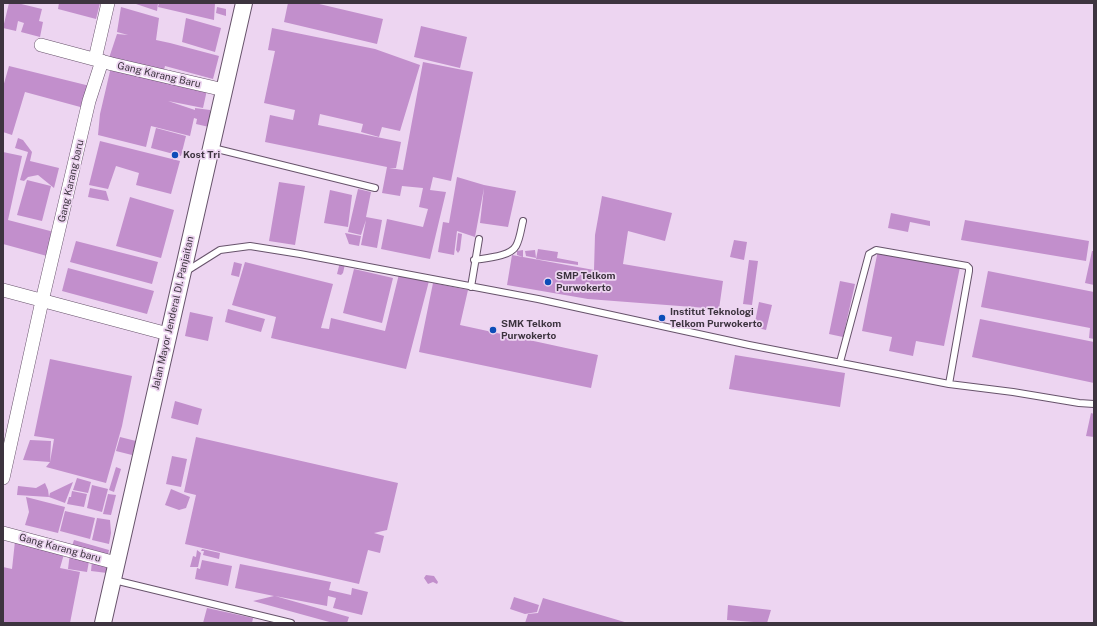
<!DOCTYPE html>
<style>
body{margin:0}
#map{position:relative;width:1097px;height:626px;overflow:hidden;background:#edd5f1;font-family:"Public Sans",sans-serif}
canvas{display:block}
.frame{position:absolute;inset:0;border:4px solid #3d343f;pointer-events:none}
</style>
<div id="map">
<canvas width="1097" height="626"></canvas>
<div class="frame"></div>
</div>
<script>
const ctx = document.querySelector('canvas').getContext('2d');
ctx.lineJoin = 'round';
function fill(path, color) {
  ctx.fillStyle = color;
  ctx.fill(path, 'evenodd');
}
function stroke(path, color, width, dash) {
  ctx.strokeStyle = color;
  ctx.lineWidth = width;
  ctx.lineCap = dash ? 'butt' : 'round';
  ctx.setLineDash(dash || []);
  ctx.stroke(path);
}
function label(font, color, halo, rows, align = 'center') {
  ctx.font = font + ' "Public Sans",sans-serif';
  ctx.lineWidth = 3.5;
  ctx.setLineDash([]);
  ctx.textBaseline = 'middle';
  ctx.strokeStyle = halo;
  ctx.fillStyle = color;
  for (const [text, x, y, turn = 0] of rows) {
    ctx.save();
    ctx.translate(x, y);
    ctx.rotate((+turn || 0) * Math.PI / 180);
    ctx.textAlign = isNaN(turn) ? turn : align;
    if (halo) ctx.strokeText(text, 0, 0);
    ctx.fillText(text, 0, 0);
    ctx.restore();
  }
}
fill(new Path2D(`
 M9,3H17L42,9L39,21L43,22L40,37L21,32L24,23L18,21L16,31L3,28Z
 M59,3H100L96,19L58,9Z
 M133,3H158L157,11Z
 M159,3H215L214,20L158,7Z
 M288,3H315L383,19L377,44L284,22Z
 M121,7L159,18L156,40L170,43L219,56L213,79L165,66L164,70L109,58L117,34L128,35L117,32Z
 M217,7L226,9V16L216,13Z
 M186,18L221,28L215,52L182,42Z
 M421,26L467,37L460,68L414,57Z
 M272,28L375,49L420,65L400,131L382,127L379,137L361,132L363,124L320,114L318,125L401,142L396,168H389L403,170L423,62L473,72L451,181L433,177L430,190L446,192L430,259L381,249L387,219L423,227L428,209L419,207L423,188L402,186L400,196L382,193L387,167L265,142L270,115L293,120L295,110L264,103L275,51L268,50Z
 M9,66L90,86L84,108L25,92L12,135L3,132V87Z
 M111,67L207,90L203,108L168,101L195,110V108L210,110L211,115L209,127L196,124L197,119L194,118L190,136L151,126L146,147L98,135L100,114Z
 M156,128L186,136L181,156L151,148Z
 M18,138L23,140L32,152L30,161L59,168L54,188L38,175L28,177L24,181L20,180L28,152L15,148Z
 M100,141L180,161L171,194L136,185L139,173L116,166L108,189L89,185Z
 M3,152L22,156L8,220L54,232L47,256L3,244Z
 M457,177L484,185L516,191L508,227L480,223L484,188L475,237L457,231L454,255L438,252L443,222L449,223Z
 M27,180L51,186L42,221L17,215Z
 M279,182L305,186L295,245L269,241Z
 M90,188L106,191L109,201L88,197Z
 M358,189L371,192L366,217L382,220L377,248L361,245L366,220L361,235L348,232Z
 M330,190L352,195L348,227L324,223Z
 M602,196L672,213L665,241L628,231L623,264L723,281L719,309L588,299L507,285L512,255L523,257L517,255V251L523,250V257L594,270L595,235Z
 M130,197L174,210L161,258L116,246Z
 M891,213L930,221V226L910,222L908,232L888,228Z
 M965,220L1089,241L1086,261L961,240Z
 M345,233L361,236L359,246L349,244Z
 M458,233L462,234L460,250L458,253L456,250Z
 M734,240L747,242L744,260L730,257Z
 M76,241L158,262L152,284L70,262Z
 M538,249L558,252L557,258L578,262V265L536,259Z
 M535,250L536,258L526,256L525,251Z
 M878,250L960,267L944,346L916,341L913,356L889,351L892,337L862,331Z
 M1092,251H1094V285L1085,283Z
 M749,260L758,261L752,305L743,304Z
 M234,262L242,264L239,277L231,275Z
 M245,262L333,284L321,328L329,329L331,318L385,331L399,274L429,281L406,369L271,338L276,317L232,305Z
 M340,262L345,264L343,273L341,275L337,274Z
 M68,268L154,291L147,314L62,291Z
 M354,269L393,278L382,323L343,313Z
 M988,271L1094,292V339L1089,338L1090,328L981,307Z
 M840,281L855,284L843,337L829,334Z
 M433,283L468,290L460,325L598,355L591,388L419,352Z
 M759,302L772,305L766,330L754,327Z
 M228,309L265,319L261,332L225,322Z
 M190,312L213,317L208,341L185,336Z
 M980,319L1094,342V383L972,357Z
 M735,355L845,373L840,407L729,389Z
 M50,359L132,376L122,426L106,483L46,467L50,462L54,439L34,436Z
 M175,401L202,409L198,425L171,418Z
 M1091,413L1094,414V437L1086,436Z
 M120,437L136,441L132,455L116,451Z
 M196,437L398,483L387,530L374,533L384,536L380,553L368,550L359,584L185,544L196,495L184,492Z
 M30,440L51,441L50,462L23,460Z
 M172,456L187,459L181,487L166,484Z
 M116,467L121,469L114,492L109,490Z
 M77,478L91,482L88,493L73,490Z
 M73,482L65,503L49,497L50,493Z
 M45,483L48,490L49,497L17,495L18,486L36,488Z
 M92,485L108,489L102,512L87,508Z
 M171,489L190,497L186,508L179,510L165,505Z
 M72,491L87,494L84,507L67,504L69,497H71Z
 M108,494L116,495L111,515L103,514Z
 M26,497L65,507L58,533L25,525L29,512Z
 M65,511L95,518L90,539L60,531Z
 M97,518L110,520L111,533L109,544L92,540Z
 M74,540L109,550L107,559L71,549Z
 M15,541L64,554L60,568L80,572L70,623H3V567L12,569Z
 M202,549L220,553L219,559L203,555L204,551H201Z
 M197,550L201,553L198,567H190L193,556L196,557Z
 M70,553L90,556L87,572L68,569Z
 M202,560L232,566L228,586L195,579L197,568L200,569Z
 M92,561L108,563L107,573L91,571Z
 M240,564L331,582L329,590L351,595L352,588L368,592L362,615L333,608L336,598L328,596L327,606L275,596L349,617L347,623H333L253,601L274,596L235,588Z
 M426,575L434,576L438,582L437,584L433,582L428,584L424,578Z
 M514,597L539,605L537,612L525,614L510,609Z
 M543,598L628,623H525L528,614L538,613Z
 M728,605L771,610L767,623L727,620Z
 M207,608L253,618L252,623H203Z`), '#c28fcc');
const service = new Path2D(`
 M213,148L375,188
 M474,260C485,258 510,257 516,246C520,239 521,229 523,221
 M185,272L220,250L250,246L300,254L538,299L749,345L949,384L1013,392L1079,403L1094,404
 M471,287L479,239
 M840,362L869,254L876,250L967,266L969,268V271L949,384
 M114,580L291,623`);
const minor = new Path2D(`
 M41,45L112,64L224,90
 M95,59L108,3
 M3,290L168,334
 M3,478L42,301L89,101L102,61
 M3,533L116,563`);
const tertiary = new Path2D(`
 M103,623L244,3`);
stroke(service, '#67536b', 8);
stroke(minor, '#67536b', 14);
stroke(tertiary, '#67536b', 18);
stroke(service, '#fff', 6);
stroke(minor, '#fff', 13);
stroke(tertiary, '#fff', 16);
for (const [x, y, r, color] of [
 [175,155,4,"#0c4db8"],
 [548,282,4,"#0c4db8"],
 [662,318,4,"#0c4db8"],
 [493,330,4,"#0c4db8"]
]) {
  const dot = new Path2D();
  dot.arc(x, y, r, 0, 2 * Math.PI);
  ctx.fillStyle = color;
  ctx.fill(dot);
  stroke(dot, '#edd5f1', 1.5);
}
label('10px', '#3d343f', '#edd5f1', [
 ["Gang Karang Baru",159,75,13],
 ["Gang Karang baru",71,181,-77],
 ["Jalan Mayor Jenderal DI. Panjaitan",173,313,-77],
 ["Gang Karang baru",60,548,15]
]);
label('bold 10px', '#3d343f', '#edd5f1', [
 ["Kost Tri",183,155],
 ["SMP Telkom",556,276],
 ["Purwokerto",556,288],
 ["Institut Teknologi",670,312],
 ["Telkom Purwokerto",670,324],
 ["SMK Telkom",501,324],
 ["Purwokerto",501,336]
], 'left');
</script>
